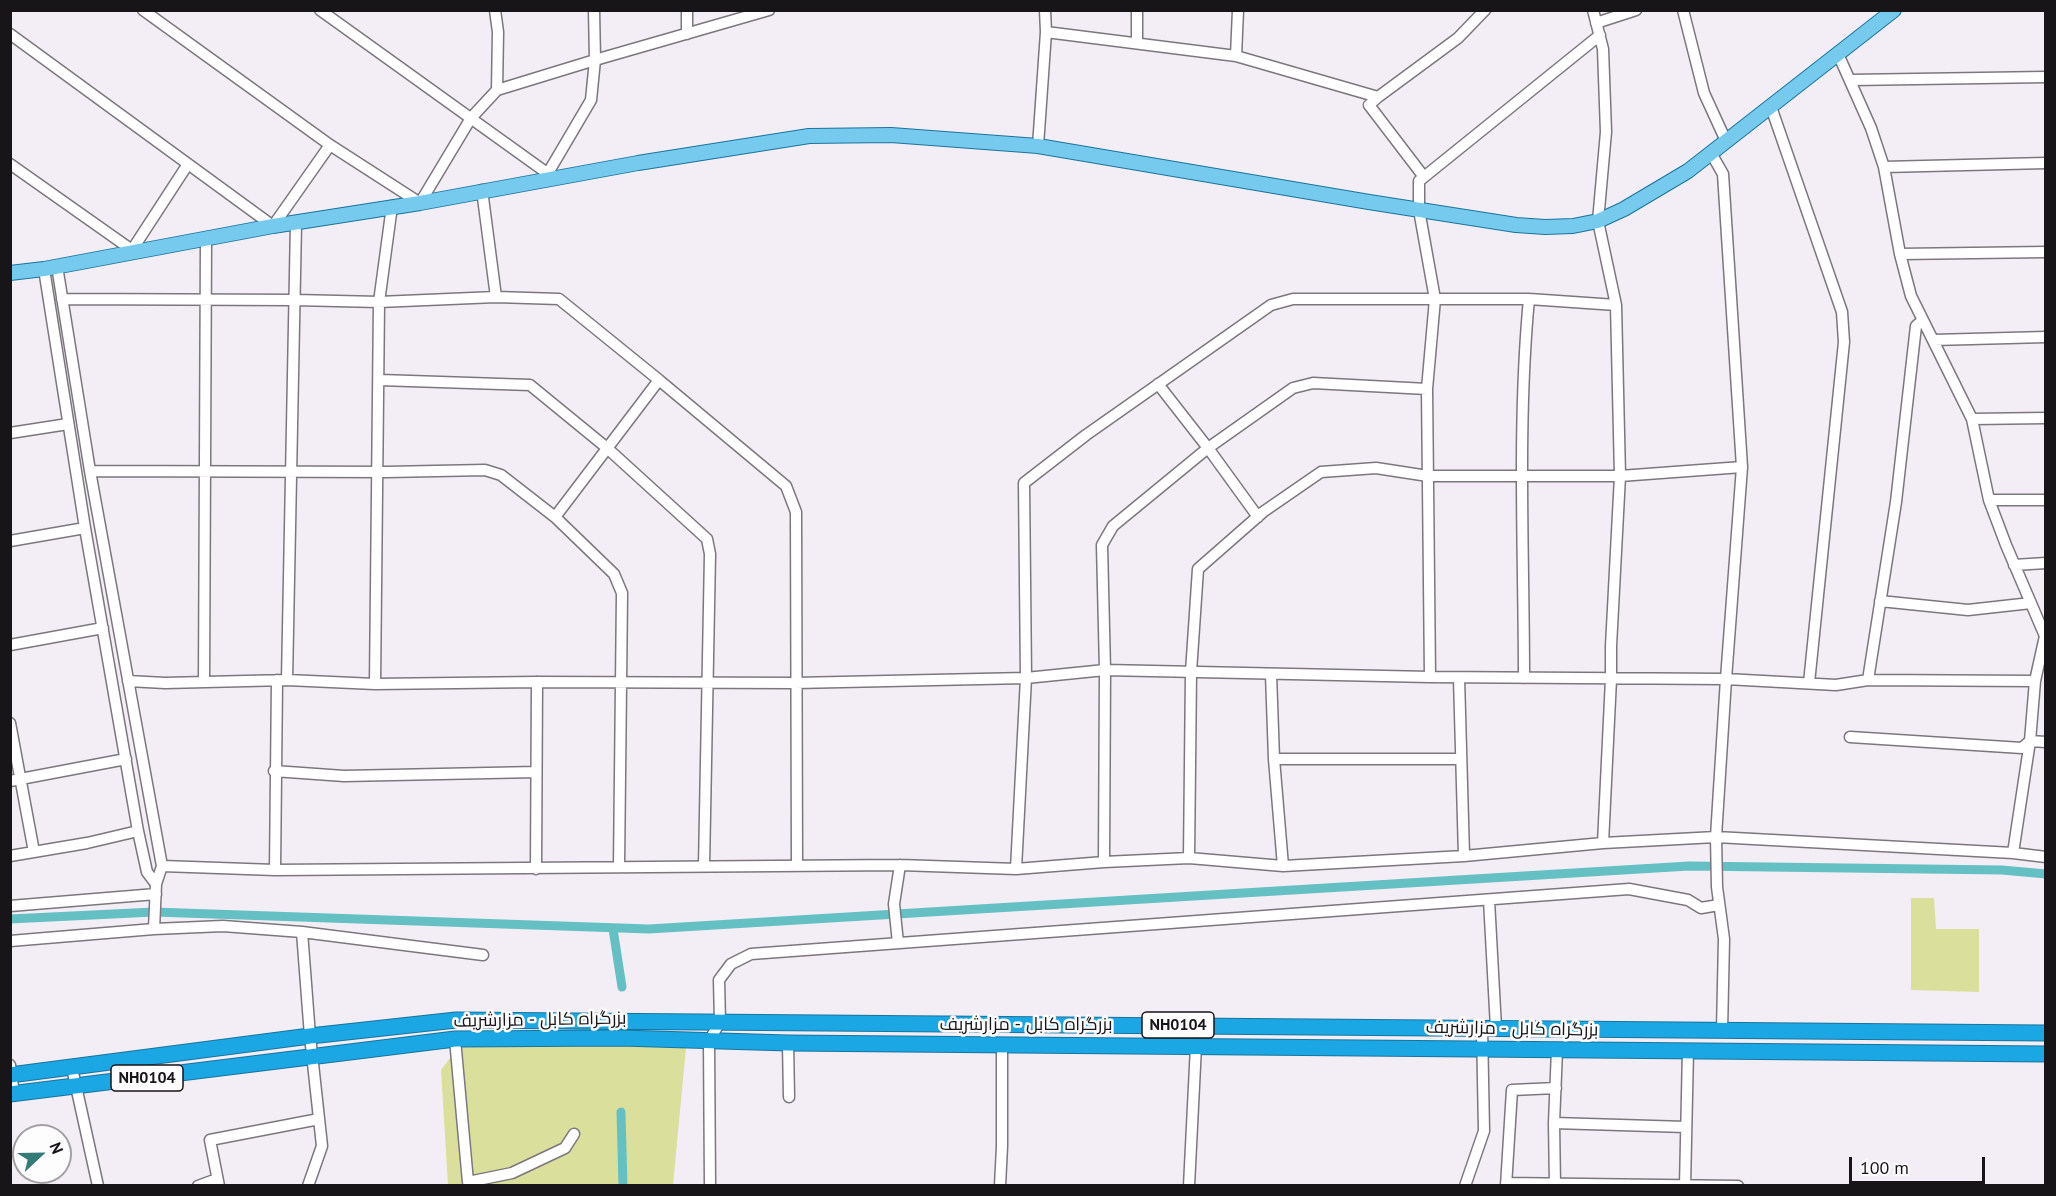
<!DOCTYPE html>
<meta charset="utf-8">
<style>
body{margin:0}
#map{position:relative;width:2056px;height:1196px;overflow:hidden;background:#f3eef5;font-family:"PT Sans",sans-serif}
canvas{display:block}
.frame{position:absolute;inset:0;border:12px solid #171517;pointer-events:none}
.north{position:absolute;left:12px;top:1124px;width:60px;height:60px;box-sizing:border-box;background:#fefdfe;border:2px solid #a2a0a2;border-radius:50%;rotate:68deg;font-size:16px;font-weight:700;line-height:24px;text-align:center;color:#171517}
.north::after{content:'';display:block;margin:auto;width:21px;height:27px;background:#337b76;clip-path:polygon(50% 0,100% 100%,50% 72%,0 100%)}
.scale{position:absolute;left:1849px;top:1157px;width:136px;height:27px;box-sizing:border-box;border:3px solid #171517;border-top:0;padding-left:8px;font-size:18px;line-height:21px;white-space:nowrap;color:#171517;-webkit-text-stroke:4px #fefdfe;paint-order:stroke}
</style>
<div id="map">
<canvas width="2056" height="1196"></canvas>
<div class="frame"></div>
<div class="north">N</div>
<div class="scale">100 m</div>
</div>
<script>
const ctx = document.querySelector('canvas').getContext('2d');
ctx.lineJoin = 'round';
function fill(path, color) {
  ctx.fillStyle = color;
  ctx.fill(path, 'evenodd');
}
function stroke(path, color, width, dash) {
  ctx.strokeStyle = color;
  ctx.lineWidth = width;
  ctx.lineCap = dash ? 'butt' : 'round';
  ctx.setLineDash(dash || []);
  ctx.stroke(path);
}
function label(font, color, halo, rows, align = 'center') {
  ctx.font = font + ' "PT Sans",Cairo,sans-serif';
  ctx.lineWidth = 5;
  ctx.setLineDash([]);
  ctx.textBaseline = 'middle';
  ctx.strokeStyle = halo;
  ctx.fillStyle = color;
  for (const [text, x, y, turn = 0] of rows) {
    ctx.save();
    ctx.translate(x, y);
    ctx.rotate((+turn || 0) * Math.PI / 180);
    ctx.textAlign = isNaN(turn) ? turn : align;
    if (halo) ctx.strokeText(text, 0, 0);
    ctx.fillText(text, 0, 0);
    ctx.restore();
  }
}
fill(new Path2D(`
 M1911,898H1934L1936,929H1979V992L1911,990Z
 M687,1037L673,1185H448L441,1070L464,1039Z`), '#dbdf9c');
stroke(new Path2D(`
 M10,919L154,912L649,929L1689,866L2002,870L2046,874
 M613,929L622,987
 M621,1112L623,1186`), '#65c0c3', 9);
const minor = new Path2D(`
 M143,10L330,145L420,203L471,118L497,90L595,60L769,10
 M320,10L554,178
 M495,10L498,32L497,90
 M687,10V34
 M1593,10L1603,49L1606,132L1598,221L1616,305L1620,476L1611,646V679L1603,843
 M1683,10L1704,93L1726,141
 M1596,23L1636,10
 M1046,32L1236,56L1378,97L1458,38L1485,10
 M10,34L273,226L330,145
 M1137,42V10
 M1838,54L1871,128L1884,167L1900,254L1911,296L1972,419L1989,500L2006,545L2045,636L2035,681L2030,741L2013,853
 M1236,56L1238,10
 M1851,80L2046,77
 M1378,97L1369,105L1424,177
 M1771,107L1842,312L1844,342L1809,683
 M1038,146L1046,32L1045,10
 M1711,153L1723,174L1742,467L1726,679L1716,837L1717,887L1724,939L1722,1031
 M10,164L132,250L133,252
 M1884,167L2046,163
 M548,173L591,100L595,60L594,10
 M482,190L496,297
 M132,250L188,164
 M1900,254L2046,252
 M57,266L90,471L162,866L156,884L154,929
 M44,269L85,528L138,831L147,872L156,884
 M62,299L295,300L379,302L496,297L559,299L659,380
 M1933,340L2046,337
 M380,380L530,385L607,448L707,539L710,554L704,866
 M1158,384L1208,448L1258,517
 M1972,419L2046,418
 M10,433L68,424
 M90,471L387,472L485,470L501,475L555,517L659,380L786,486L796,512L797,866
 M1989,500H2046
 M555,517L614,574L622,593L619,867
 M10,541L85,528
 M2014,565L2046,563
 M1880,601L1968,610L2031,603
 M10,645L103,628
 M1271,674L1274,759L1283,866
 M1430,677L1427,389L1435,299L1419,210V181L1600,35
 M1459,678L1464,856
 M1524,678C1524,552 1517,425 1529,299
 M287,680L296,223
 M1868,680L1896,502L1916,326L1923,320
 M128,681L165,683L287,680L375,684L537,682L795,683L1026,678L1105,670L1430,677L1726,679L1836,685L1868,680L2035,681
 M204,682L206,239
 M375,684L379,302L392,206
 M10,723L34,852
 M1850,737L2022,748L2030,741L2046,742
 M1274,759H1461
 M274,771L344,776L536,772
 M10,781L126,759
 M10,856L87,843L138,831
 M1189,858L1191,672L1198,569L1263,512L1321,472L1376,468L1428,476H1620L1742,467
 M1104,862L1105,670L1102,545L1113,526L1208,448L1293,388L1313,383L1427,389
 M162,866L275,870L900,865L1016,869L1104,862L1189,858L1283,866L1464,856L1603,843L1716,837L2013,853L2046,857
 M536,869L537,682
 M1016,869L1026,678L1024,483L1086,435L1271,305L1293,299H1529L1616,305
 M275,870L277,680
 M1489,900L1496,1028
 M10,906L156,894
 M302,932L310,1036L322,1146L308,1186
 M10,941L154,929L223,926L302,932L483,955
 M898,943L894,904L900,865
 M455,1039L468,1182L512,1173L565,1148L574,1134
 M788,1043L789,1097
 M10,1065L14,1094
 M72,1068L98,1186
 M1554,1123L1686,1127
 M1506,1183L1738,1186
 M198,1186L217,1179
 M219,1186L210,1140L319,1119
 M710,1186L709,1041L720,1022L719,980L731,964L751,954L1629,889L1688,900L1701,908L1719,905
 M1000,1186L1002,1146V1044
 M1189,1186L1196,1046
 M1465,1186L1484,1131L1482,1028
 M1506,1186L1512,1090L1556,1088
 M1555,1186L1554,1123L1557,1050
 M1685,1186L1688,1050`);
const major = new Path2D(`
 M10,273L44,269L273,226L420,203L638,163L809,136L891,135L1038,146L1369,202L1516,225L1545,227L1573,226L1598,221L1624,209L1688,171L1894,10`);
const highway = new Path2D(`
 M10,1075L310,1036L456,1020L2046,1033
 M10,1094L455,1039L621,1038L788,1043L2046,1054`);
stroke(minor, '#7c777d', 13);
stroke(major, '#19749c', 16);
stroke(highway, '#19749c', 17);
stroke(minor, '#fff', 10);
stroke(major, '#76caee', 14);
stroke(highway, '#1aa7e3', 15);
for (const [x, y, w] of [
 [1178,1025,72],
 [147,1078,72]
]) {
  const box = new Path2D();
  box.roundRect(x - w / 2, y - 13, w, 26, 4.5);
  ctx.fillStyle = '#fefdfe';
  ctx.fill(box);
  stroke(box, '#171517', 1.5);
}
label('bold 16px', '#171517', null, [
 ["NH0104",1178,1025],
 ["NH0104",147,1078]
]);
label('18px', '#171517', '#fefdfe', [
 ["بزرگراه کابل - مزارشریف",540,1020,-1],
 ["بزرگراه کابل - مزارشریف",1026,1025],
 ["بزرگراه کابل - مزارشریف",1512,1029,1]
]);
</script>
